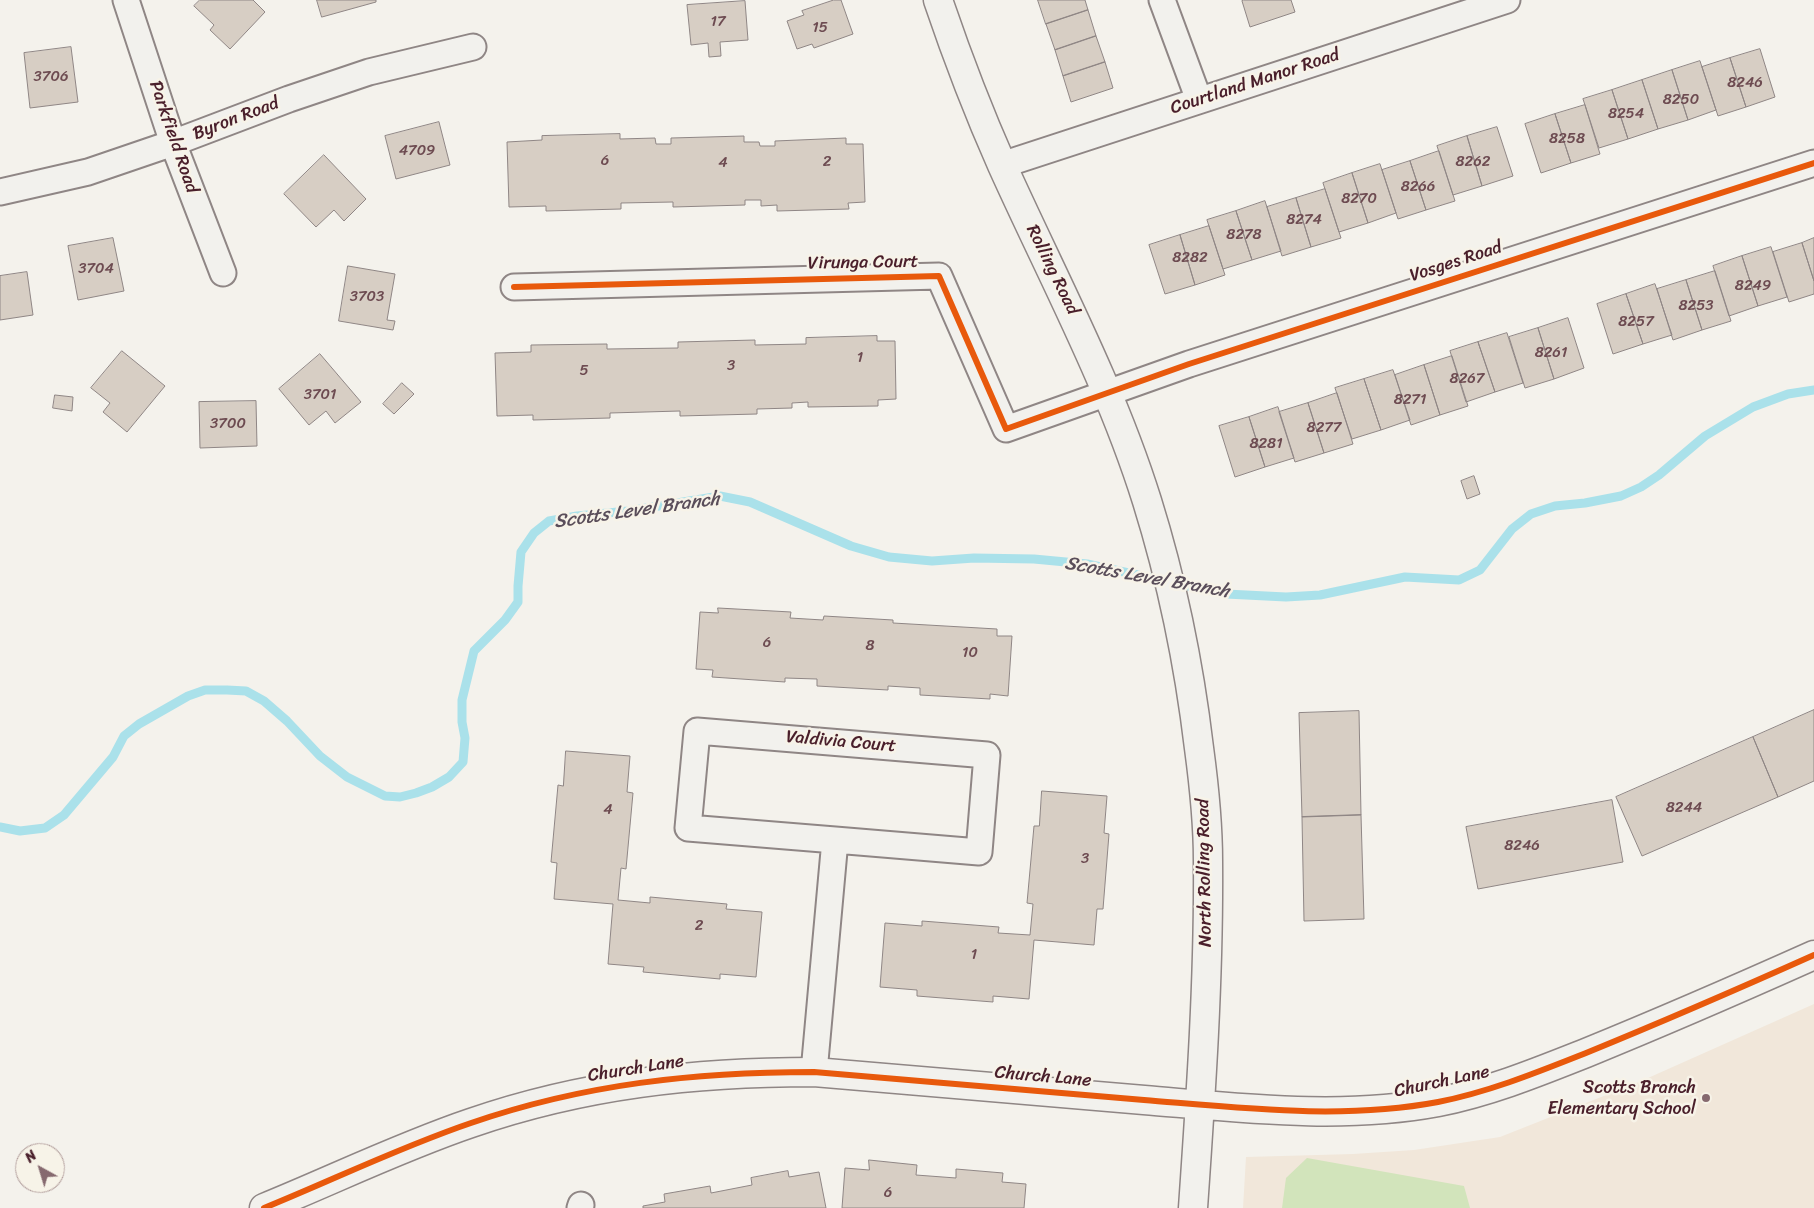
<!DOCTYPE html>
<style>
body{margin:0}
#map{position:relative;width:1814px;height:1208px;overflow:hidden;background:#f4f2ec;font-family:Sriracha,sans-serif}
canvas{display:block}
.north{position:absolute;left:15px;top:1143px;width:50px;height:50px;box-sizing:border-box;background:#f7f3e8;border:1px solid #b29e9c;border-radius:50%;rotate:321deg;font-size:14px;font-weight:700;line-height:20px;text-align:center;color:#4a1f2b}
.north::after{content:'';display:block;margin:auto;width:18px;height:22px;background:#86696f;clip-path:polygon(50% 0,100% 100%,50% 72%,0 100%)}
</style>
<div id="map">
<canvas width="1814" height="1208"></canvas>
<div class="north">N</div>
</div>
<script>
const ctx = document.querySelector('canvas').getContext('2d');
ctx.lineJoin = 'round';
function fill(path, color) {
  ctx.fillStyle = color;
  ctx.fill(path, 'evenodd');
}
function stroke(path, color, width, dash) {
  ctx.strokeStyle = color;
  ctx.lineWidth = width;
  ctx.lineCap = dash ? 'butt' : 'round';
  ctx.setLineDash(dash || []);
  ctx.stroke(path);
}
function label(font, color, halo, rows, align = 'center') {
  ctx.font = font + ' Sriracha,sans-serif';
  ctx.lineWidth = 5;
  ctx.setLineDash([]);
  ctx.textBaseline = 'middle';
  ctx.strokeStyle = halo;
  ctx.fillStyle = color;
  for (const [text, x, y, turn = 0] of rows) {
    ctx.save();
    ctx.translate(x, y);
    ctx.rotate((+turn || 0) * Math.PI / 180);
    ctx.textAlign = isNaN(turn) ? turn : align;
    if (halo) ctx.strokeText(text, 0, 0);
    ctx.fillText(text, 0, 0);
    ctx.restore();
  }
}
fill(new Path2D(`
 M1814,1004V1208H1243L1246,1157L1353,1154L1414,1150L1500,1137L1639,1082Z`), '#f1e7da');
fill(new Path2D(`
 M1307,1158L1464,1186L1470,1208H1282L1286,1178Z`), '#d2e4bb');
stroke(new Path2D(`
 M0,827L20,831L45,828L64,815L113,757L124,736L139,724L188,696L205,690H227L246,691L264,701L287,721L320,756L347,777L385,796L400,797L416,793L432,787L449,777L463,762L465,738L462,722V700L474,651L505,620L518,602V586L521,552L534,533L549,521L577,516L628,511L720,496L750,502L851,546L889,557L932,561L974,558L1034,559L1087,564L1226,594L1286,597L1320,595L1405,577L1459,580L1480,570L1512,529L1531,514L1555,506L1585,503L1621,496L1641,487L1659,475L1705,436L1753,407L1788,394L1814,390`), '#aae1ea', 9);
const building = new Path2D(`
 M200,0H253L265,12L230,49L210,30L214,25L194,6Z
 M317,0H376V2L322,17Z
 M834,0H841L853,34L814,48L812,44L797,49L787,21L804,15L802,11Z
 M1038,0H1085L1088,10L1046,24Z
 M1244,0H1291L1295,12L1250,27L1242,1Z
 M745,1L748,40L720,42L721,56L709,57L708,43L691,45L687,5Z
 M1088,10L1096,36L1055,50L1046,24Z
 M1096,36L1105,62L1063,76L1055,50Z
 M71,47L78,102L30,108L24,53Z
 M1760,49L1775,97L1746,107L1730,58Z
 M1730,58L1746,107L1718,116L1702,67Z
 M1700,61L1716,110L1688,120L1672,70Z
 M1105,62L1113,88L1071,102L1063,76Z
 M1672,70L1688,120L1658,129L1642,80Z
 M1642,80L1658,129L1628,139L1612,90Z
 M1612,90L1628,139L1599,148L1583,99Z
 M1585,105L1600,154L1571,163L1555,114Z
 M1555,114L1571,163L1541,173L1525,124Z
 M439,122L450,165L396,179L385,136Z
 M1497,127L1513,176L1482,186L1467,136Z
 M620,134V139L655,138L656,144H671V138L744,136V142H759L760,146H775V141L846,138V144H863L865,202L848,203L849,209L777,211V205L761,206V200H745V205L673,207V202L621,203V209L546,211V206L509,207L507,142L542,140V136Z
 M1467,136L1482,186L1453,195L1437,146Z
 M1439,151L1455,201L1426,210L1410,161Z
 M324,155L366,199L344,221L334,210L316,227L284,194Z
 M1410,161L1426,210L1398,219L1382,170Z
 M1380,164L1396,213L1368,223L1352,173Z
 M1352,173L1368,223L1339,232L1323,183Z
 M1325,189L1341,238L1311,247L1296,198Z
 M1296,198L1311,247L1282,256L1267,207Z
 M1265,201L1281,251L1252,260L1236,211Z
 M1236,211L1252,260L1223,269L1207,220Z
 M1209,226L1225,275L1195,285L1180,235Z
 M1180,235L1195,285L1165,294L1149,245Z
 M113,238L124,291L78,300L68,246Z
 M1814,238V281L1802,243Z
 M1802,243L1814,281V294L1789,302L1773,252Z
 M1771,247L1787,297L1758,306L1742,256Z
 M1742,256L1758,306L1729,316L1713,266Z
 M348,266L395,274L387,320L395,321L393,330L339,321Z
 M1715,271L1731,321L1702,330L1686,280Z
 M27,272L33,315L0,320V276Z
 M1686,280L1702,330L1673,340L1657,289Z
 M1655,284L1672,335L1643,344L1626,294Z
 M1626,294L1643,344L1613,354L1597,304Z
 M1568,318L1584,368L1554,379L1538,328Z
 M1538,328L1554,379L1525,388L1509,337Z
 M1507,333L1523,383L1495,392L1478,342Z
 M877,336V341H895L896,399L878,400V406L808,407V402L792,403V408L757,409V414L680,416V411L610,413V418L533,420V415L497,416L495,353L531,352V345L607,344V349L678,348V342L755,340V345L806,344V338Z
 M1478,342L1495,392L1466,402L1450,351Z
 M122,351L165,386L127,432L103,412L110,403L91,388Z
 M320,354L361,402L335,423L326,411L309,425L279,389Z
 M1452,356L1468,406L1440,415L1424,365Z
 M1424,365L1440,415L1411,425L1395,375Z
 M1393,370L1410,420L1381,430L1364,379Z
 M1364,379L1381,430L1352,439L1335,388Z
 M402,383L414,394L394,414L383,404Z
 M1337,393L1353,444L1324,453L1308,403Z
 M55,395L73,397L72,411L53,408Z
 M256,401L257,446L200,448L199,402Z
 M1308,403L1324,453L1295,462L1279,412Z
 M1278,407L1294,458L1265,467L1249,417Z
 M1249,417L1265,467L1235,477L1219,426Z
 M1474,476L1480,494L1467,499L1461,481Z
 M718,608L791,612L790,618L823,620L824,616L893,620V623L997,629V636H1012L1008,696L990,694V699L920,695V688L888,686V690L817,686V679L785,678V682L712,677L713,670L696,669L700,612L718,613Z
 M1814,710V781L1778,797L1753,737Z
 M1359,711L1361,815L1302,817L1299,713Z
 M1753,737L1778,797L1642,856L1616,797Z
 M566,751L630,756L627,792L633,793L626,869L621,868L618,900L650,903V897L727,904L726,909L762,912L756,977L720,974V979L643,972L644,967L608,964L613,904L554,899L557,863L551,862L558,785L563,786Z
 M1042,791L1107,796L1104,833L1109,834L1103,909H1097L1094,945L1034,940L1029,999L993,996V1002L917,996V990L880,987L885,923L922,926V921L999,927L998,933L1030,935L1033,904L1027,903L1034,826H1039Z
 M1612,800L1623,862L1478,889L1466,827Z
 M1361,815L1364,919L1304,921L1302,817Z
 M869,1160L917,1165L916,1175L956,1178V1169L1003,1173L1002,1182L1026,1184L1024,1208H842L845,1168L869,1170Z
 M788,1171L789,1177L819,1172L826,1208H643V1206L665,1202L664,1194L710,1186L711,1193L752,1185L751,1178Z`);
fill(building, '#d7cec4');
stroke(building, '#8f8685', 1);
const street = new Path2D(`
 M126,0L173,143L223,273
 M1162,0L1199,100
 M1002,165L1507,0
 M0,192L88,172L173,143L289,99L369,72L473,47
 M514,287L939,276L1006,429L1189,364L1814,163
 M814,1072L835,840L979,852L987,755L697,731L688,828L835,840
 M580,1208L581,1205`);
const secondary = new Path2D(`
 M938,0C957,56 978,111 1002,165C1052,276 1110,383 1147,501C1172,581 1189,664 1199,748C1204,785 1208,823 1208,861C1209,977 1201,1093 1193,1208
 M264,1208C333,1180 400,1147 471,1123C584,1084 695,1072 814,1072C924,1082 1034,1091 1144,1100C1242,1108 1342,1120 1438,1102C1489,1092 1538,1072 1586,1053C1662,1022 1738,989 1814,955`);
stroke(street, '#8f8685', 29);
stroke(secondary, '#8f8685', 31);
stroke(street, '#f2f1ed', 25);
stroke(secondary, '#f2f1ed', 28);
stroke(new Path2D(`
 M514,287L939,276L1006,429L1189,364L1814,163
 M264,1208C333,1180 400,1147 471,1123C584,1084 695,1072 814,1072C924,1082 1034,1091 1144,1100C1242,1108 1342,1120 1438,1102C1489,1092 1538,1072 1586,1053C1662,1022 1738,989 1814,955`), '#e8590c', 6);
for (const [x, y, r, color] of [
 [1706,1098,5,"#86696f"]
]) {
  const dot = new Path2D();
  dot.arc(x, y, r, 0, 2 * Math.PI);
  ctx.fillStyle = color;
  ctx.fill(dot);
  stroke(dot, '#f7f3e8', 2);
}
label('15px', '#6d4b51', null, [
 ["17",718,22],
 ["15",820,28],
 ["3706",51,77],
 ["8246",1745,83],
 ["8250",1681,100],
 ["8254",1626,114],
 ["8258",1567,139],
 ["4709",417,151],
 ["6",605,161],
 ["2",827,162],
 ["8262",1473,162],
 ["4",723,163],
 ["8266",1418,187],
 ["8270",1359,199],
 ["8274",1304,220],
 ["8278",1244,235],
 ["8282",1190,258],
 ["3704",96,269],
 ["8249",1753,286],
 ["3703",367,297],
 ["8253",1696,306],
 ["8257",1636,322],
 ["8261",1551,353],
 ["1",860,358],
 ["3",731,366],
 ["5",584,371],
 ["8267",1467,379],
 ["3701",320,395],
 ["8271",1410,400],
 ["3700",228,424],
 ["8277",1324,428],
 ["8281",1266,444],
 ["6",767,643],
 ["8",870,646],
 ["10",970,653],
 ["8244",1684,808],
 ["4",608,810],
 ["8246",1522,846],
 ["3",1085,859],
 ["2",699,926],
 ["1",974,955],
 ["6",888,1193]
]);
label('18px', '#4a1f2b', '#f7f3e8', [
 ["Courtland Manor Road",1255,82,-18],
 ["Byron Road",236,119,-21],
 ["Parkfield Road",173,137,71],
 ["Vosges Road",1456,262,-18],
 ["Virunga Court",863,263,-1],
 ["Rolling Road",1052,270,64],
 ["Valdivia Court",841,742,5],
 ["North Rolling Road",1205,873,-91],
 ["Church Lane",636,1069,-9],
 ["Church Lane",1043,1077,5],
 ["Church Lane",1442,1082,-12]
]);
label('18px', '#4a1f2b', '#f7f3e8', [
 ["Scotts Branch",1696,1088],
 ["Elementary School",1696,1109]
], 'right');
label('italic 19px', '#5a4e5a', '#f7f3e8', [
 ["Scotts Level Branch",637,511,-8],
 ["Scotts Level Branch",1147,578,10]
]);
</script>
